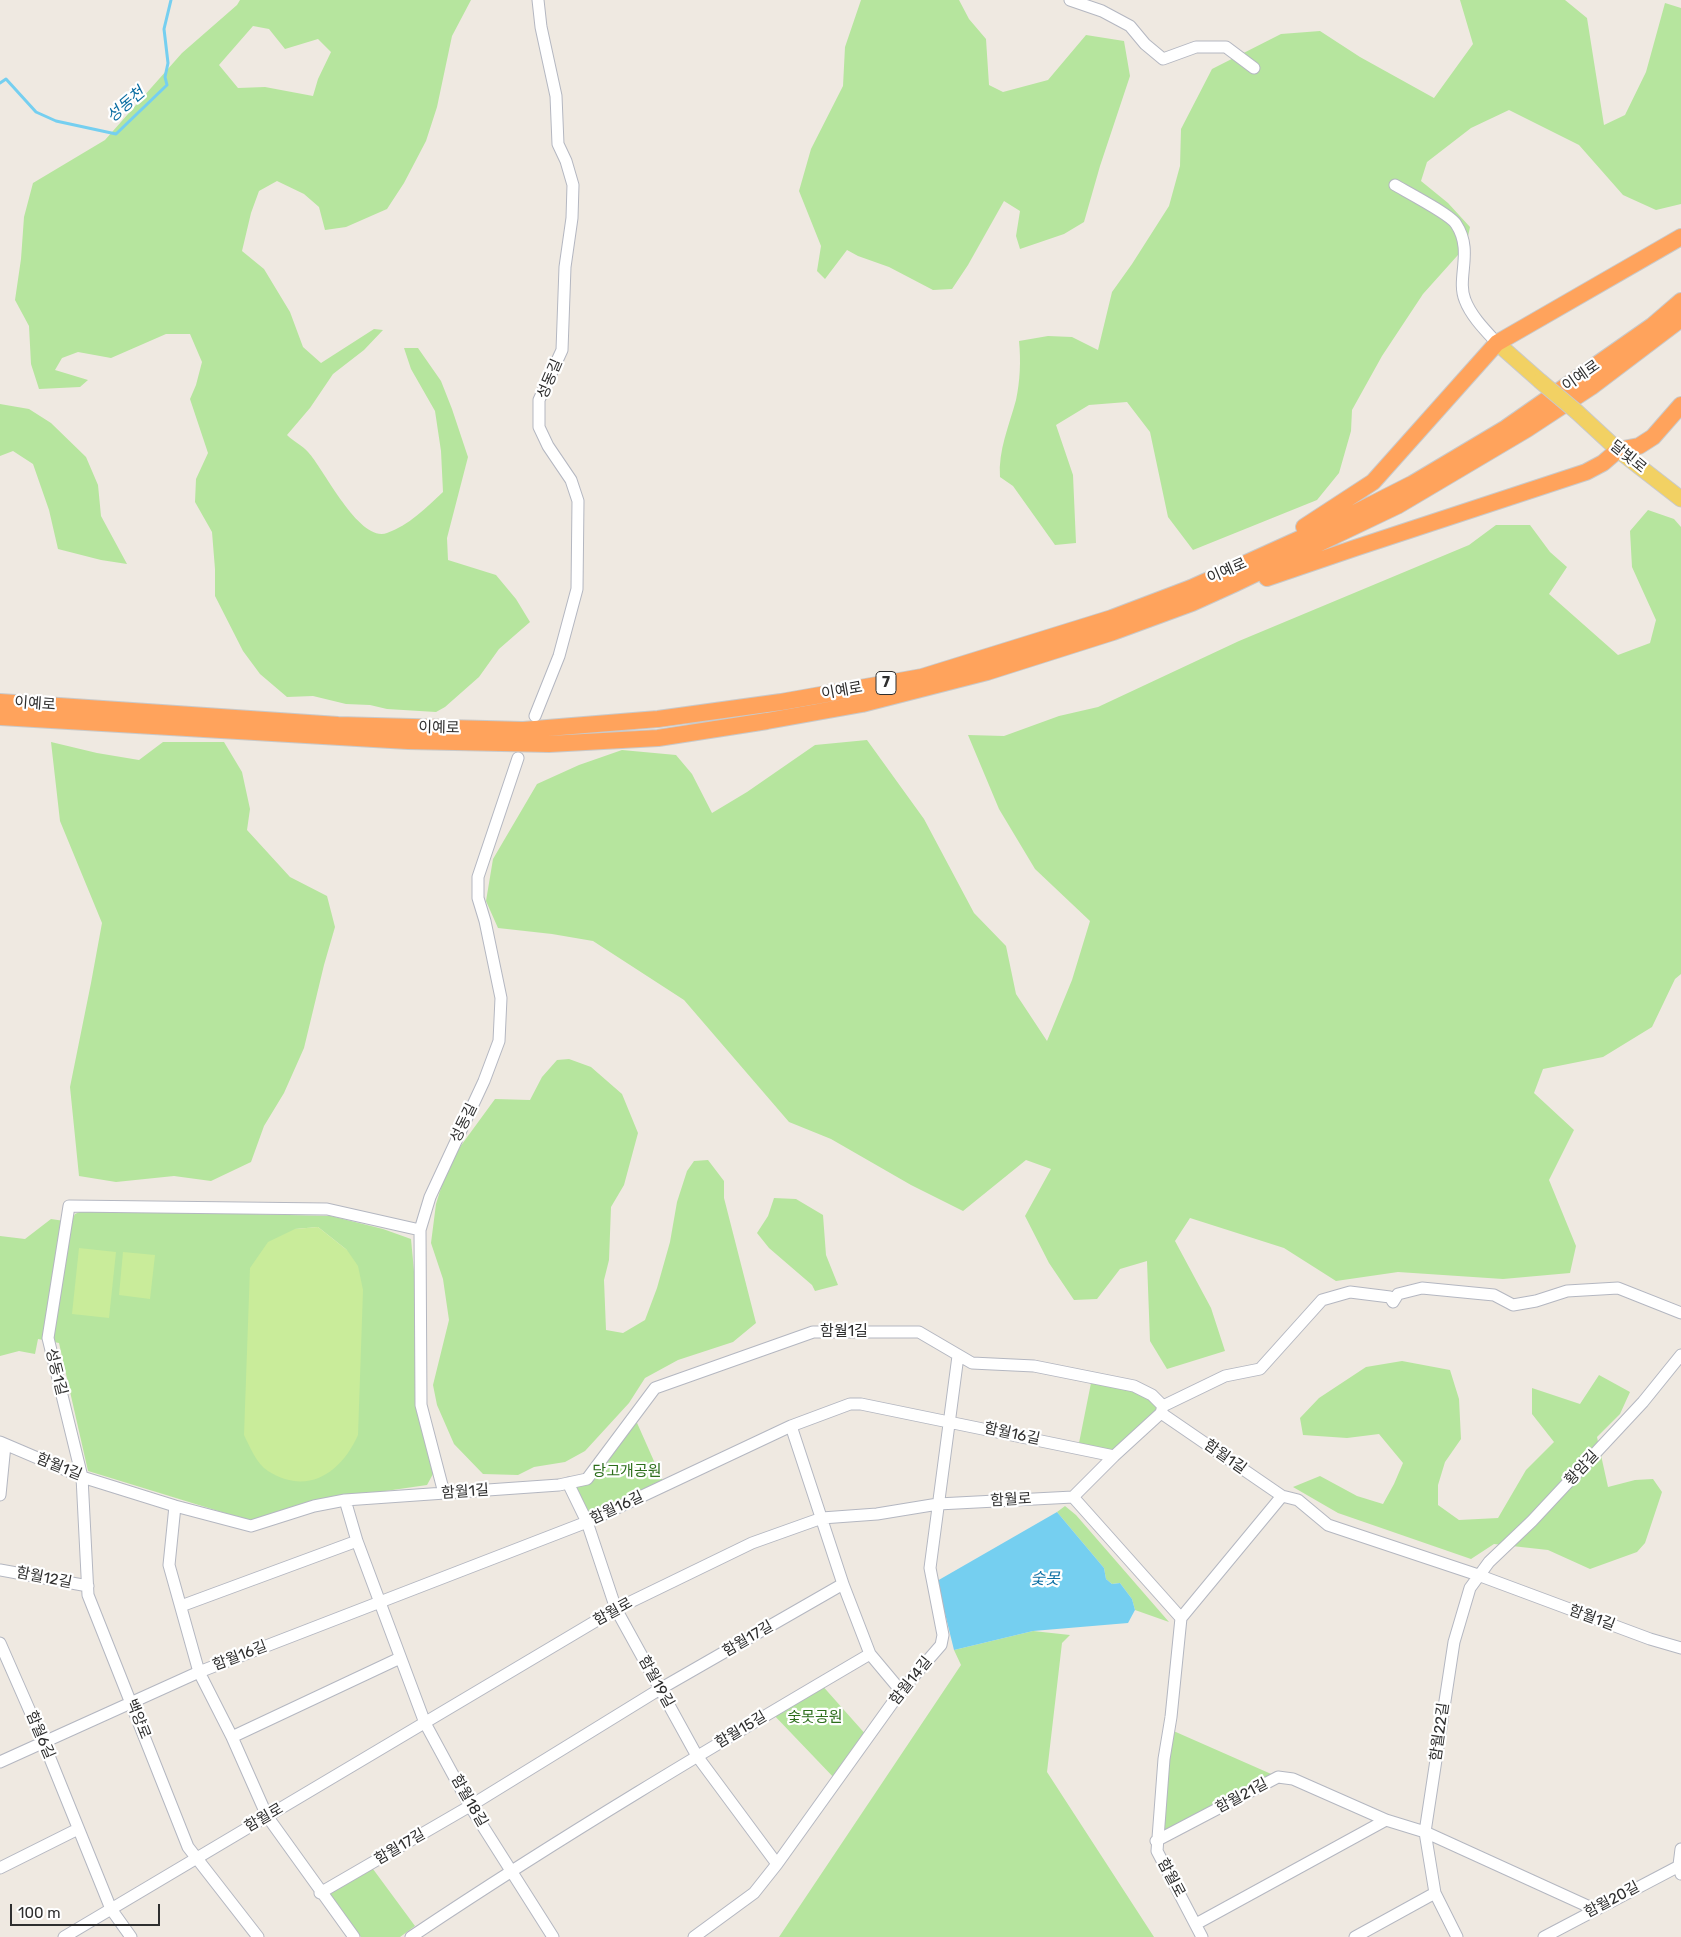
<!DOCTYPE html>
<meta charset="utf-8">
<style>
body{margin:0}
#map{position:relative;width:1681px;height:1937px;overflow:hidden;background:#efe9e1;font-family:Rubik,sans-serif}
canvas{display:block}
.scale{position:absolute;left:10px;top:1904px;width:150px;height:22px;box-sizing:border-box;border:2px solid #2e2e2e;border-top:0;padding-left:6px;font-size:15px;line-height:18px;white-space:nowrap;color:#2e2e2e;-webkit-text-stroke:4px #fff;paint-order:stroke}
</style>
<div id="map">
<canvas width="1681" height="1937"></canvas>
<div class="scale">100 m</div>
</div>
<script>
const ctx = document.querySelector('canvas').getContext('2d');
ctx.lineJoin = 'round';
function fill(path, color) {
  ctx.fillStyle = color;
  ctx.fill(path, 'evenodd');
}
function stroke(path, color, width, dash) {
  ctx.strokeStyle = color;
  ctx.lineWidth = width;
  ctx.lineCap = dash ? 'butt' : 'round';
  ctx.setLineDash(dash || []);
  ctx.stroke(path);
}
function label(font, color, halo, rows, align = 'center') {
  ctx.font = font + ' Rubik,"Noto Sans KR",sans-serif';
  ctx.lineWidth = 4.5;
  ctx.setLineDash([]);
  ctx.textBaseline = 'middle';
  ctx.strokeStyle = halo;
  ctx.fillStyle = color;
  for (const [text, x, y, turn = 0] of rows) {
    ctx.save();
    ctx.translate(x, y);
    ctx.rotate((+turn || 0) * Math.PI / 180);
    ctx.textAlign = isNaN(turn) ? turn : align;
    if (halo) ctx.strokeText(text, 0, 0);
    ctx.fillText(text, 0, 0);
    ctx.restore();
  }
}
fill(new Path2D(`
 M240,0H471L452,36L437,107L426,141L404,183L387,209L346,227L325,230L319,207L304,194L277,181L259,191L251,213L242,251L264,269L290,312L303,347L321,363L374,329L383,330L364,350L333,374L310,408L287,435C293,441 302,445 308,452C324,469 359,543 387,533C408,526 427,507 443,492L441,451L435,411L411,369L404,348H418L441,381L452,409L468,457L447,538L448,560L496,575L516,599L530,622L499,649L479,677L445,707L436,712L387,709L370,705L346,704L313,696L287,697L260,674L243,651L215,596V569L212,532L195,502L196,479L208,453L190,399L196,385L202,362L190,334H166L111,358L78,352L62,358L55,370L88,380L80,387L39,389L31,364L29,326L15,300L21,259L24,217L33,183L105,140L182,53L237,5ZM253,26L269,29L285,49L318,39L331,52L318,79L313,96L265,87L238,88L219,65Z
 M861,0H959L969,19L986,39L989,85L1003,92L1048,80L1086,35L1124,41L1130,76L1100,166L1084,222L1064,234L1020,249L1016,236L1020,211L1004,201L968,265L952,289L933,290L889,267L858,256L847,250L825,279L817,271L821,246L799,191L811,149L843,86L845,47Z
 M1460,0H1565L1587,18L1604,125L1625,115L1646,72L1665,3L1681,8V204L1656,210L1623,195L1579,145L1509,110L1471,128L1427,162L1421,181L1448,203L1470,227L1466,246L1423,294L1382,356L1352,410L1351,431L1339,473L1317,500L1193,550L1168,517L1150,432L1127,402L1089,405L1056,425L1073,475L1076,543L1055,545L1013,486L1000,477C998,451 1009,426 1016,400C1020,381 1021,361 1019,341L1048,336L1072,337L1098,350L1112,292L1132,264L1169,206L1180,166L1181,129L1212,69L1281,34L1320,31L1360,57L1434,98L1473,44Z
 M0,404L29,409L51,423L86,457L98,485L101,516L127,564L101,560L58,549L49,510L33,464L13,451L0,456Z
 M1648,510L1674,519L1681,527V974L1675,979L1652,1027L1603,1057L1543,1069L1534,1093L1574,1130L1549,1180L1576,1246L1570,1273L1503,1279L1398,1272L1336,1281L1284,1248L1190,1218L1175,1241L1211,1308L1225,1351L1167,1369L1150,1341L1147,1261L1120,1269L1097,1299L1074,1300L1049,1263L1025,1216L1051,1169L1026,1160L963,1211L911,1185L831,1139L789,1122L684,1000L593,941L552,934L498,928L486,901L493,859L537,784L579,765L622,750L676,755L692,774L712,813L747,792L815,745L867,740L924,819L974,913L1006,946L1016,994L1047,1041L1072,980L1090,921L1035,869L999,809L968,735L1004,736L1059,716L1098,707L1239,641L1469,545L1496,525H1530L1550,552L1567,567L1549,594L1618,655L1650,643L1656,620L1632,567L1630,531Z
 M51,742L97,753L139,760L163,742H224L242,772L250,809L247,830L290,877L327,896L335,927L324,965L304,1048L284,1093L264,1126L251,1162L211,1181L174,1176L116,1182L79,1176L70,1087L91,983L102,923L60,821Z
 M569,1059L591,1067L622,1094L638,1133L624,1185L611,1207L609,1260L604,1280L606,1330L623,1333L645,1320L657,1288L670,1242L677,1202L687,1171L694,1161L708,1160L724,1181V1198L756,1323L733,1342L678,1360L645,1378L629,1403L585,1451L565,1462L534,1467L518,1475L483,1474L454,1444L437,1405L433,1385L449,1320L443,1279L431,1243L436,1204L449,1162L495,1099L530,1100L542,1077L557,1060Z
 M774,1198L796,1199L823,1215L826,1255L838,1285L815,1291L812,1285L769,1248L757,1233L768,1216Z
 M84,1210L331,1216L383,1229L411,1239L433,1474L427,1485L309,1502L254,1522L88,1471L59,1343L38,1339L35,1354L19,1351L0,1356V1236L25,1239L51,1219L71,1222L75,1214ZM318,1227L347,1250L295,1229Z
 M1402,1361L1450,1370L1459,1399L1461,1439L1445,1462L1438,1485V1505L1459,1520L1498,1518L1526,1470L1554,1442L1532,1414V1388L1580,1404L1599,1375L1630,1392L1620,1414L1597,1437L1608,1487L1635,1480L1653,1479L1662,1492L1645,1543L1637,1552L1590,1569L1548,1550L1494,1544L1471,1559L1338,1513L1293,1487L1320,1476L1357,1496L1383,1504L1394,1484L1403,1463L1379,1434L1347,1438L1303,1435L1300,1418L1319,1398L1366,1367Z
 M1092,1378L1134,1386L1163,1406L1114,1456L1078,1448Z
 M634,1416L665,1486L587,1522L569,1485L587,1479Z
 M1065,1506L1076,1515L1169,1622L1135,1610L1132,1599L1120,1583L1112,1584L1106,1579L1104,1568L1057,1512Z
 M1033,1631L1070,1635L1062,1643L1047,1772L1154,1937H779L961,1665L954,1650Z
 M820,1683L868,1737L837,1781L771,1712Z
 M1169,1729L1278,1777L1156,1841Z
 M373,1869L415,1926L400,1937H361L329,1893Z`), '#b6e59e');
fill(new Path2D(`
 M318,1227L347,1250L358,1266L363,1290L358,1435C341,1473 308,1496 268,1471C256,1463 250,1447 244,1435L250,1268L268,1242L295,1229Z
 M79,1248L116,1252L109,1318L72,1314Z
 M123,1252L155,1255L150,1299L119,1295Z`), '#c9ec9a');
fill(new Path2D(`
 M1057,1512L1104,1568L1106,1579L1112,1584L1120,1583L1132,1599L1135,1610L1128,1623L1033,1631L954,1650L937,1581Z`), '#75cff0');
stroke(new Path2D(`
 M0,83L6,79L36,112L56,121L116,134L167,85L165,77L168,63L164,29L171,0`), '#75cff0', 3);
const minor = new Path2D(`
 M1070,0L1102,11L1130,26L1145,44L1163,59L1196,47H1226L1254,68
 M1395,185C1407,192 1451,215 1456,224C1474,251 1456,278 1465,300C1471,316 1485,330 1497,343
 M535,716L559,656L577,589L578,501L571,480L548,446L539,427V400L562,350L565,267L572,218L573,185L566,161L558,144L556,96L541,27L538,0
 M1163,1406L1225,1376L1260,1369L1322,1300L1350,1292L1390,1297L1393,1302L1398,1294L1422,1288L1494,1295L1513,1305L1536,1301L1567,1291L1618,1288L1681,1313
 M1161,1413L1282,1496L1298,1500L1328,1525L1478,1575L1650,1639L1681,1648
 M791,1426L843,1584L870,1654L901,1691
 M0,1442L82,1477L175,1506L251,1526L314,1506L345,1500L559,1485L587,1479L655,1388L813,1332H919L972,1363L1034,1366L1134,1386L1152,1395L1163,1406L1161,1413
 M568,1483L587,1522L616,1609L697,1756L777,1864
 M444,1493L421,1405L420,1230L430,1197L484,1081L499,1041L501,998L485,921L478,898V877L518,758
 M0,1495L5,1445
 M1073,1497L1181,1618L1171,1717L1164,1759L1157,1851L1202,1937
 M345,1500L357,1541L425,1723L470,1806L553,1937
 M175,1506L169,1565L199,1672L232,1737L267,1816L354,1937
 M0,1570L88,1586
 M181,1606L357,1541
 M1181,1618L1282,1496
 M0,1643L43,1741L111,1909L131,1937
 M232,1737L400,1658
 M0,1762L199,1672L587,1522L791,1426L850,1404H861L1114,1456
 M1156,1841L1278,1777L1293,1779L1386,1820L1425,1832L1594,1909
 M1681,1849L1679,1865L1681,1874
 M0,1868L78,1829
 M320,1893L470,1806L660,1689L843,1584
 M1196,1924L1386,1820
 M64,1937L616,1609L752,1543L822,1518L877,1514L938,1504L1073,1497L1114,1456L1161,1413
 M258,1937L188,1847L88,1595L82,1477L48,1338L69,1206L327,1209L420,1230
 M411,1937C560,1837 715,1745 870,1654
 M694,1937L754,1893L777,1864L901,1691L941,1645L943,1635L930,1568L958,1356
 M1355,1937L1435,1893
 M1457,1937L1435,1893L1425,1832L1454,1642L1470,1588L1489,1562L1532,1521L1643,1402L1681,1355
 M1544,1937L1681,1865`);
const major = new Path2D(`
 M1497,343L1540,381
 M1577,412L1618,450L1681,499`);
const highway = new Path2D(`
 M1304,527L1373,482L1497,343L1681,237
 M1267,578L1355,548L1586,472L1603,463L1618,450L1639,446L1653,437L1681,405
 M0,702L338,725L523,730L658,719L781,702L922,677L1112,618L1191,588L1337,522L1412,484L1506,428L1652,326L1681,301
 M0,717L408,741L549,744L658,738L767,721L862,704L987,672L1113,632L1192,603L1234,584L1397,506L1527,429L1591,387L1681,319`);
stroke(minor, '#b4b7c1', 13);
stroke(major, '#c9c9c9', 17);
stroke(highway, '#c9c9c9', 18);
stroke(minor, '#fff', 11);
stroke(major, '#f2d163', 15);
stroke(highway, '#ffa35c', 16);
const majorBridge = new Path2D(`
 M1540,381L1577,412`);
stroke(majorBridge, '#c9c9c9', 17, []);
stroke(majorBridge, '#f2d163', 15);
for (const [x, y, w] of [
 [886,683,20]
]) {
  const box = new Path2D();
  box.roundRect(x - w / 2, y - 11.5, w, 23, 4);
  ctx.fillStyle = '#fff';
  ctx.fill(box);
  stroke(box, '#2e2e2e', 1);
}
label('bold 14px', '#2e2e2e', null, [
 ["7",886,683]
]);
label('15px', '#2e2e2e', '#fff', [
 ["이예로",1581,376,-35],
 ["성동길",550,379,-67],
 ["달빛로",1628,457,39],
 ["이예로",1227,571,-24],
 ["이예로",842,691,-10],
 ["이예로",35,704,4],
 ["이예로",439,728,1],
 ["성동길",464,1123,-64],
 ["함월1길",844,1332],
 ["성동1길",56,1372,76],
 ["함월16길",1012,1434,12],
 ["함월1길",1225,1457,35],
 ["함월1길",59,1467,22],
 ["황암길",1582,1468,-47],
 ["함월1길",465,1492,-4],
 ["함월로",1011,1500,-3],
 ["함월16길",617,1508,-25],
 ["함월12길",44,1578,11],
 ["함월로",613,1612,-29],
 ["함월1길",1592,1618,20],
 ["함월17길",748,1639,-30],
 ["함월16길",240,1656,-21],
 ["함월14길",911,1681,-51],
 ["함월19길",656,1682,61],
 ["백양로",138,1719,68],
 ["함월15길",741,1730,-31],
 ["함월22길",1440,1732,-82],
 ["함월6길",40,1735,67],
 ["함월21길",1242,1796,-28],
 ["함월18길",469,1801,60],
 ["함월로",264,1818,-30],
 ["함월17길",400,1847,-30],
 ["함월로",1171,1878,62],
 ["함월20길",1612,1900,-28]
]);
label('15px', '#2c6e1b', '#fff', [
 ["당고개공원",627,1472],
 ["숯못공원",815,1718]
]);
label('italic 16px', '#0d6fa3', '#fff', [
 ["성동천",126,105,-41],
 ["숯못",1045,1579]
]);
</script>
